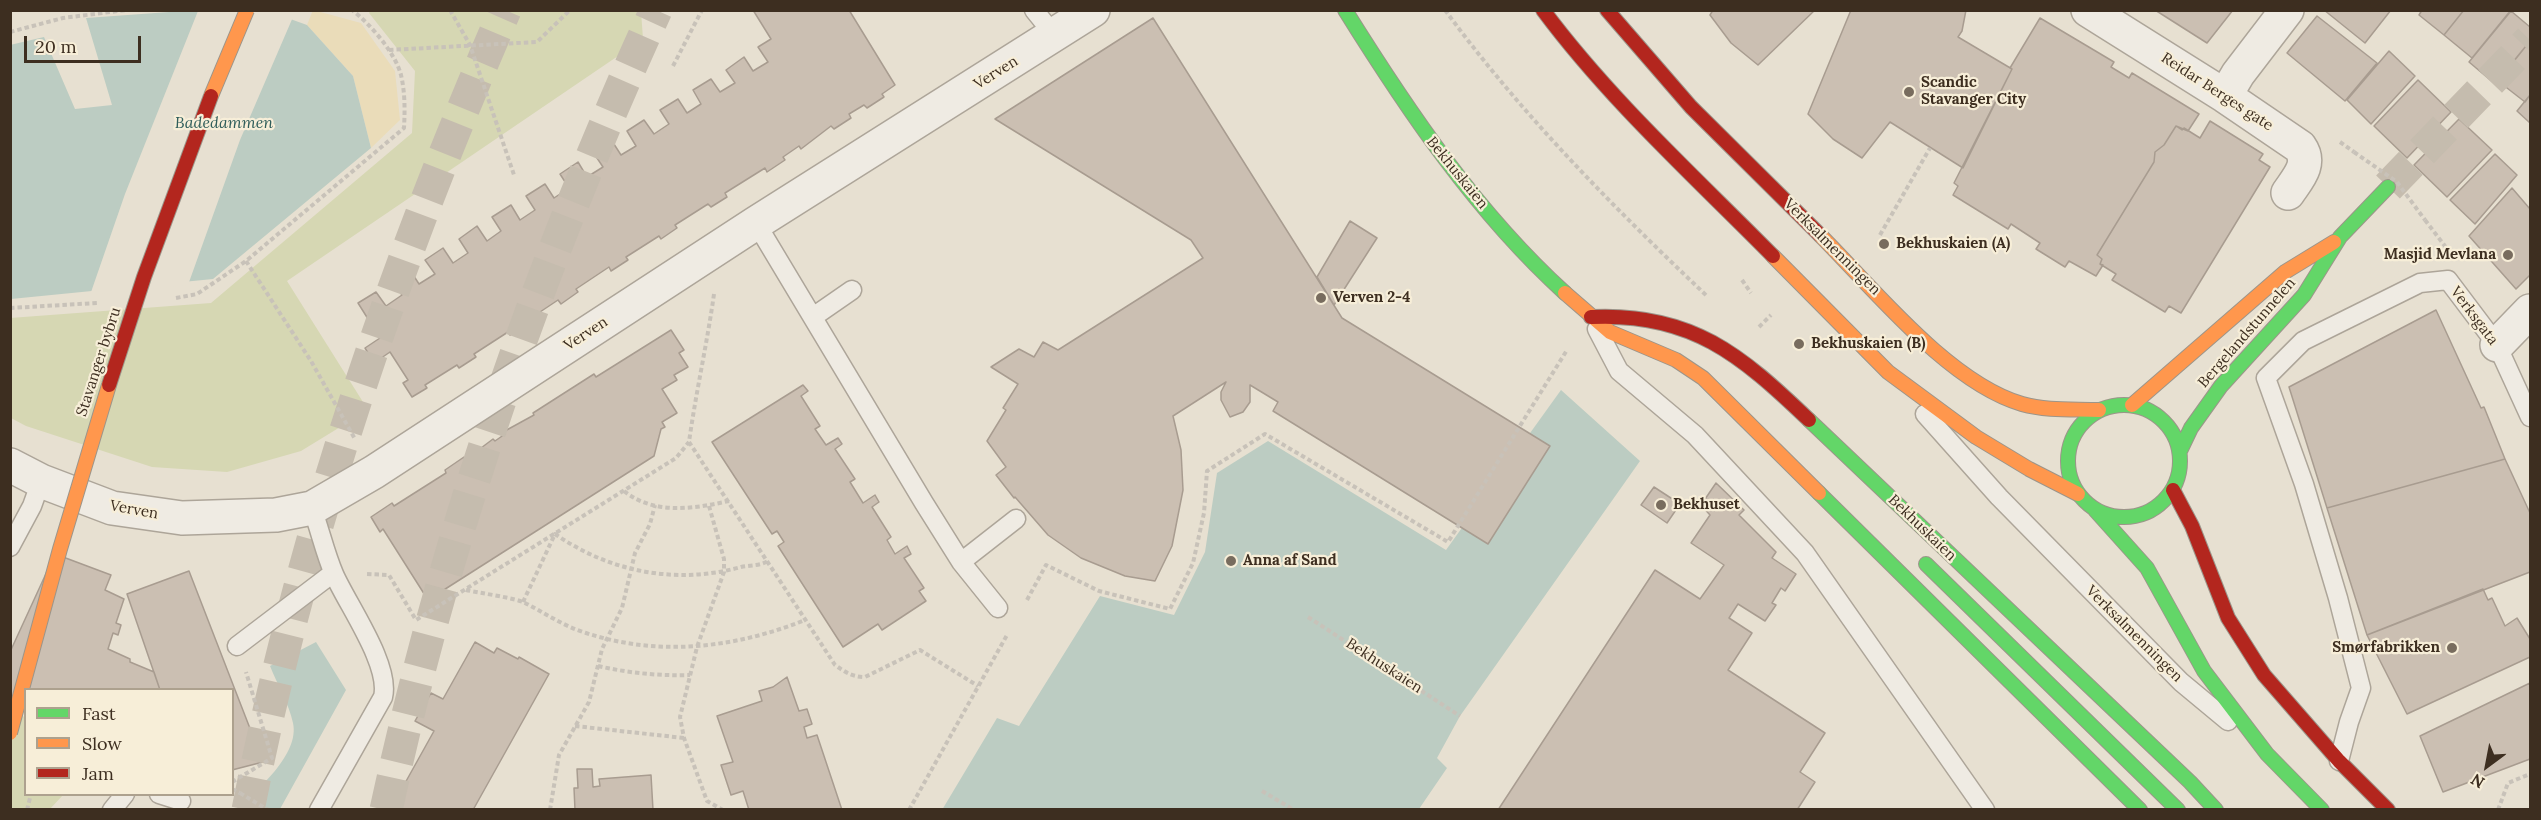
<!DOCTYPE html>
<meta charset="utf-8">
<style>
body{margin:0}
#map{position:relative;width:2541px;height:820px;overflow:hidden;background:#e7e0d1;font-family:Lora,serif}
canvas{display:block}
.frame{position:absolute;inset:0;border:12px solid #3d2e20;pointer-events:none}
.legend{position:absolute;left:24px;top:688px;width:210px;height:108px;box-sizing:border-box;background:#f7eed8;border:2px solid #ada18e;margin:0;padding:8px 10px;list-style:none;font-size:18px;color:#3d2e20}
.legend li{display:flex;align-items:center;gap:12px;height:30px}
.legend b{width:30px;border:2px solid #ada18e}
.north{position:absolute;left:2457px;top:736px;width:60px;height:60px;-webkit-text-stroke:4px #f7eed8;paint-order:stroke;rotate:212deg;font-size:16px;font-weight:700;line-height:24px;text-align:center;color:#3d2e20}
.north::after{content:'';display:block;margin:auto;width:21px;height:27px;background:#3d2e20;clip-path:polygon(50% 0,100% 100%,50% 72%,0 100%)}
.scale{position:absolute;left:24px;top:36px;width:117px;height:27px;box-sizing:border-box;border:3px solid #3d2e20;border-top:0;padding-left:8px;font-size:18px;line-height:21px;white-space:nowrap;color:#3d2e20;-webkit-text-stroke:4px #f7eed8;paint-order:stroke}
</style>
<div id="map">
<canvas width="2541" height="820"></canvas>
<div class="frame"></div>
<ul class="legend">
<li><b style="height:8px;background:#63d668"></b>Fast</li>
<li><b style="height:8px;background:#ff974d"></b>Slow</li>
<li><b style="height:8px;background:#b3261e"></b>Jam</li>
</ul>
<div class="north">N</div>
<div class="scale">20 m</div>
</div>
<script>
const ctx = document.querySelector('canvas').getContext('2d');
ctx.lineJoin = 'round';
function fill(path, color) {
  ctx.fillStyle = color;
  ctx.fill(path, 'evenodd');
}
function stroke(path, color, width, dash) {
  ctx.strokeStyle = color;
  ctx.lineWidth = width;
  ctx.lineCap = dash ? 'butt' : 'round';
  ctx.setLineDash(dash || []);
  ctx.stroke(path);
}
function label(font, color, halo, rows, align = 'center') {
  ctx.font = font + ' Lora,serif';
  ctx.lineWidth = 4.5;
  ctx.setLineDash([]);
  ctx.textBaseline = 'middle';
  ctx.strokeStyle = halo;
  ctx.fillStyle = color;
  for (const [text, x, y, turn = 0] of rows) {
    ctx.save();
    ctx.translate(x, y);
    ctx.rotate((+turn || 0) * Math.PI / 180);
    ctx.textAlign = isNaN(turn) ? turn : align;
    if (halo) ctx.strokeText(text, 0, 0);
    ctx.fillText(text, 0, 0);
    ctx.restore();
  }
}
fill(new Path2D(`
 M370,11H641L643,39L287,281L368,410L301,451L227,472L152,467L26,426L11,418L10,318L211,303L412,133L415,71L369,13Z
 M10,712L25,717L26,794L63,795L50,809H11Z`), '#d6d7b3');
fill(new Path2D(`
 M313,10L361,23L395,71L400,120L371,148L353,76L307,25Z`), '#eadcb9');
fill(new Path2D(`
 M183,11H268L307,25L353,76L371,148L213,279L11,299L10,45L44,37L75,109L112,105L86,18Z
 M1561,390L1640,461L1460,716L1437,758L1447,768L1419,809L942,810L997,718L1019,726L1100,596L1174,615L1205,552L1217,473L1268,441L1446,550Z
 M316,642L346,690L280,809H236C257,791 300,754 293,723C289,704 277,684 270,666Z`), '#bcccc2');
fill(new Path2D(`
 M277,10L293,17L240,140L188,285L90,295L125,194L198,11Z`), '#e7e0d1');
const building = new Path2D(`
 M753,10H849L895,85L882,94L884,97L867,108L864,105L849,114L851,118L834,129L831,126L801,149L799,146L783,157L785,160L767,172L765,168L725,193L727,197L711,207L708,204L675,225L677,228L661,239L659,236L626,257L628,260L611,271L609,267L576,289L578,292L561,304L558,300L525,322L527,324L510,335L508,332L474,354L476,357L459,368L457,365L425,385L427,388L412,397L403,383L408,380L390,352L374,363L365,348L380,338L358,303L376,292L386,306L402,295L393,281L410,270L419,284L435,274L425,260L443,248L453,263L468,253L459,239L477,226L487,241L501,231L492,217L511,205L520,220L535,210L526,196L545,184L554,198L569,188L560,174L578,162L587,177L603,167L593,152L612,141L621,155L636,146L627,131L644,120L654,134L669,124L660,110L678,99L687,113L701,104L693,90L711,79L720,92L735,83L726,70L744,57L753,71L768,62L758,47L771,39Z
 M1713,10H1815L1758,65L1731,43L1710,15Z
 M1851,10H1966L1962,31L1958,37L2012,69L1963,168L1890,122L1862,158L1833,139L1808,114Z
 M2155,10H2233L2207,43Z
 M2324,10H2391L2365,43Z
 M2422,10H2464L2444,35L2419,15Z
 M2464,10H2511L2472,58L2444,35Z
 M2511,11L2530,27V41L2495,84L2469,62Z
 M2317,16L2377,63L2345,101L2287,53Z
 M1153,18L1342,318L1550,446L1488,544L1273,411L1278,402L1250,385V402L1243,412L1230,417L1221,400V392L1226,382L1173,416L1181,450L1183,490L1172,546L1155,581L1125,576L1081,558L1048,535L1015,497L1014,498L996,475L1006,467L987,441L1006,410L1003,408L1018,384L991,367L1019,349L1034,357L1043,342L1058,350L1203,258L1191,240L995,119Z
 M2040,18L2114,62L2111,67L2129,78L2132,73L2199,114L2188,131L2176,126L2164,145L2155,152L2154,162L2097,255L2102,259L2100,264L2103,265L2096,276L2069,261L2065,267L2036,249L2040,243L2011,224L2008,229L1953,195L1958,186L1954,183L2012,69L2010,68Z
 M2530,41V95L2525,102L2498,81Z
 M2389,51L2415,76L2371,124L2347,100Z
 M2418,80L2451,112L2407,158L2374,126Z
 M2530,95V123L2517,111Z
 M2459,119L2492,150L2447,197L2414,165Z
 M2210,121L2263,154L2259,160L2270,167L2181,313L2169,306L2165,312L2112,280L2116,274L2100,264L2102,259L2097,255L2154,162L2155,152L2164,145L2176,126L2182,130L2184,128L2200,138Z
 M2495,154L2517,175L2475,224L2450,200Z
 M2512,188L2530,209V275L2516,289L2469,236Z
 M1350,221L1377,238L1334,305L1317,277Z
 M2436,310L2481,408L2484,407L2505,459L2327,508L2289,387Z
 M671,330L684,350L679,353L688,367L674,375L677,380L662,389L677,413L662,422L665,427L661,429L654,456L428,600L383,529L380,532L371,517L392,503L394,506L446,473L445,470L464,457L465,460L493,439L495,441L505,434L503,432L534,415L533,413L594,374L596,377Z
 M803,385L808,391L801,396L820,426L815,429L826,445L838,438L842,444L835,449L855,479L850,482L863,503L875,495L879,502L872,507L891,537L887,540L895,554L907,546L911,554L904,558L924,588L919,591L926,601L882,630L878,624L843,647L778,546L784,542L777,531L772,534L712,442Z
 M2505,459L2530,513V572L2367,635L2327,508Z
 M1716,483L1744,510L1739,515L1776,552L1772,558L1796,574L1785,591L1781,588L1772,603L1776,605L1765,621L1738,604L1729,618L1752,633L1728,670L1825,733L1800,772L1815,782L1797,810H1498L1655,570L1700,599L1724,565L1691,543L1710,515L1701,505Z
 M1654,487L1680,504L1667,523L1641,505Z
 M55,554L111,575L105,590L124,599L116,623L121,625L118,635L113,633L108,649L130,659V662L154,672L160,690H26L10,700V652Z
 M189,571L263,762L232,770V690H160L127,594Z
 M2483,589L2488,600L2492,598L2505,626L2517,618L2530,639V657L2407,714L2367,635Z
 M475,642L494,653L497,648L518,659L519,657L549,674L473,810H390L434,731L415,721L431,693L443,699Z
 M787,677L799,711L807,709L812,724L804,727L807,738L817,735L842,810H749L743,791L731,795L721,765L733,762L717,716L762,701L759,691L773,687Z
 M2530,683V759L2443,792L2420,736Z
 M577,769H592L593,787L600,786L599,779L651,775L653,810H575L574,788H578Z`);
fill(building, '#cbbfb2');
stroke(building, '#a89c90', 1.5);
stroke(new Path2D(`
 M2388,187L2530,40`), '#c5bcae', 33, [33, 16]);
stroke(new Path2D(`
 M248,810C302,534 393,267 505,10
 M386,810C446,533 538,267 656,10`), '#c5bcae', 33, [33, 16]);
const lane = new Path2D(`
 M1034,10L1055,36
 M756,223L924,503L961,562L998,608
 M813,317L852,290
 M1597,329L1619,371L1695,435L1805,553L1985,810
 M1925,414L1999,497L2181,682L2228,721
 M312,508C320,530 325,553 334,574C347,604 391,665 383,697L319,810
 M10,547L32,506L41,481
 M961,562L1016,519
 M237,646L333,573
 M2339,761L2349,722L2361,688L2338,598L2304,484L2266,378L2303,341L2420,283L2448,280L2497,345L2530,417
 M159,794L181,801
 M112,810L125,794`);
const street = new Path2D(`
 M2088,10L2225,96L2300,147C2312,164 2298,178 2288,193
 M2225,96L2238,74L2287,10
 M2497,345L2530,311
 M10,465L41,481L112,508L182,518L276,515L312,508L374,472L756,223L1093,10`);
const fast = new Path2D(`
 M1345,10C1408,111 1476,212 1565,293
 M2068 461a56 56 0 1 1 112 0a56 56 0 1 1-112 0Z
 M1809,420L2190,782L2216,810
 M2180,451L2191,428L2221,386L2304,295L2340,237L2388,187
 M1819,493L2140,810
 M2095,510L2147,568L2204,671L2267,754L2322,810
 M1926,564L2178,810`);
const slow = new Path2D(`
 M1820,235C1873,288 1949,383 2022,404C2047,411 2073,409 2099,410
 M1773,256L1888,372L1976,437L2029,469L2078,494
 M1565,293L1610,332L1676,360L1703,378L1819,493
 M2132,405L2285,272L2334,242`);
const jam = new Path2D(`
 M1543,10C1610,100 1694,176 1773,256
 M1607,10L1691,107L1820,235
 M1591,317C1691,312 1741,355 1809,420
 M2173,490L2192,526L2228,618L2264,675L2339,761L2388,810`);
stroke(lane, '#ada599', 21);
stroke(street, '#ada599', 36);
stroke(fast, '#9c958a', 16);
stroke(slow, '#9c958a', 16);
stroke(jam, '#9c958a', 16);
stroke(new Path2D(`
 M450,10L470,45L514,175
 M1216,10V11
 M1445,10C1522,115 1614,208 1708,297
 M10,32L63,18L126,10
 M389,50L537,42L570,10
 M673,66L702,10
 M2340,142L2354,152
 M2425,220L2448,250
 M1880,235L1930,148
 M246,261L311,361L355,439
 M1742,280L1751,293
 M714,294C707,344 696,392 689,442L835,665C845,672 852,677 865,677L920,650L978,686
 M176,298L197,294L246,261L404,128C405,110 405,92 401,75C395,52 370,24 352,10
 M10,308L97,303
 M1759,327L1771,315
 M624,491C654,515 693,509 729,501
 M709,506L724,559V572L697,647L680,717L684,738L707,801L723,810
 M367,574L389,575L416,620L676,458L689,442
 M466,590C479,593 516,598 525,603C545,613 563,626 586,633C659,657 735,648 805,620
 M1027,600L1046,565L1099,591L1170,609L1193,563L1204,513L1207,471L1265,434L1448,542L1567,350
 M523,602L555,534C610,572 676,585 741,567C750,565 760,566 768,561
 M1308,617L1460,716
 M598,666C629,673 658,676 690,675
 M575,726L684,738
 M232,782L272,758L246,672
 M232,789L240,793
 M1262,791L1294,810
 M27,810L31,794
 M550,810L559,755L589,702L602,649L622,608L635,553L650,524L655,505
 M909,810L1007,635
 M2498,810L2508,783L2530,774`), '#c8c2b9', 4, [4.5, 3]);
stroke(lane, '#efebe3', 18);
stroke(street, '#efebe3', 33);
stroke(fast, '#63d668', 14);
stroke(slow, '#ff974d', 14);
stroke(jam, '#b3261e', 14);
const slowBridge = new Path2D(`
 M211,96L247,10
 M10,733L60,549L109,385`);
const jamBridge = new Path2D(`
 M109,385L144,277L211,96`);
stroke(slowBridge, '#9c958a', 16, []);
stroke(jamBridge, '#9c958a', 16, []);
stroke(new Path2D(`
 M2354,152L2397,182L2425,220
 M240,793L268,810`), '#c8c2b9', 4, [4.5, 3]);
stroke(slowBridge, '#ff974d', 14);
stroke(jamBridge, '#b3261e', 14);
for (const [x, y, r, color] of [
 [1909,92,6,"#786c5e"],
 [1884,244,6,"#786c5e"],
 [2508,255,6,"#786c5e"],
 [1321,298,6,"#786c5e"],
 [1799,344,6,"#786c5e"],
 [1661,505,6,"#786c5e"],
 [1231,561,6,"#786c5e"],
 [2452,648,6,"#786c5e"]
]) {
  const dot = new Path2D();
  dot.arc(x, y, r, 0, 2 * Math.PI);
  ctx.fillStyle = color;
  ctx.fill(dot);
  stroke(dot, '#f7eed8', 2);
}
label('15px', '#3d2e20', '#f7eed8', [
 ["Verven",996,73,-32],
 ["Reidar Berges gate",2217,92,33],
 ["Bekhuskaien",1457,173,51],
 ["Verksalmenningen",1832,247,45],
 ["Verksgata",2474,316,53],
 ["Bergelandstunnelen",2247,333,-49],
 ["Verven",586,334,-33],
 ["Stavanger bybru",99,362,-72],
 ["Verven",134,510,10],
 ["Bekhuskaien",1922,528,44],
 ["Verksalmenningen",2134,634,45],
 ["Bekhuskaien",1384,666,33]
]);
label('bold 15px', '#3d2e20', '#f7eed8', [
 ["Scandic",1921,83],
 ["Stavanger City",1921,100],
 ["Bekhuskaien (A)",1896,244],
 ["Masjid Mevlana",2496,255,"right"],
 ["Verven 2-4",1333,298],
 ["Bekhuskaien (B)",1811,344],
 ["Bekhuset",1673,505],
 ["Anna af Sand",1243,561],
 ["Smørfabrikken",2440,648,"right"]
], 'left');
label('italic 16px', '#2f5d5a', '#f7eed8', [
 ["Badedammen",224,123]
]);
</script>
